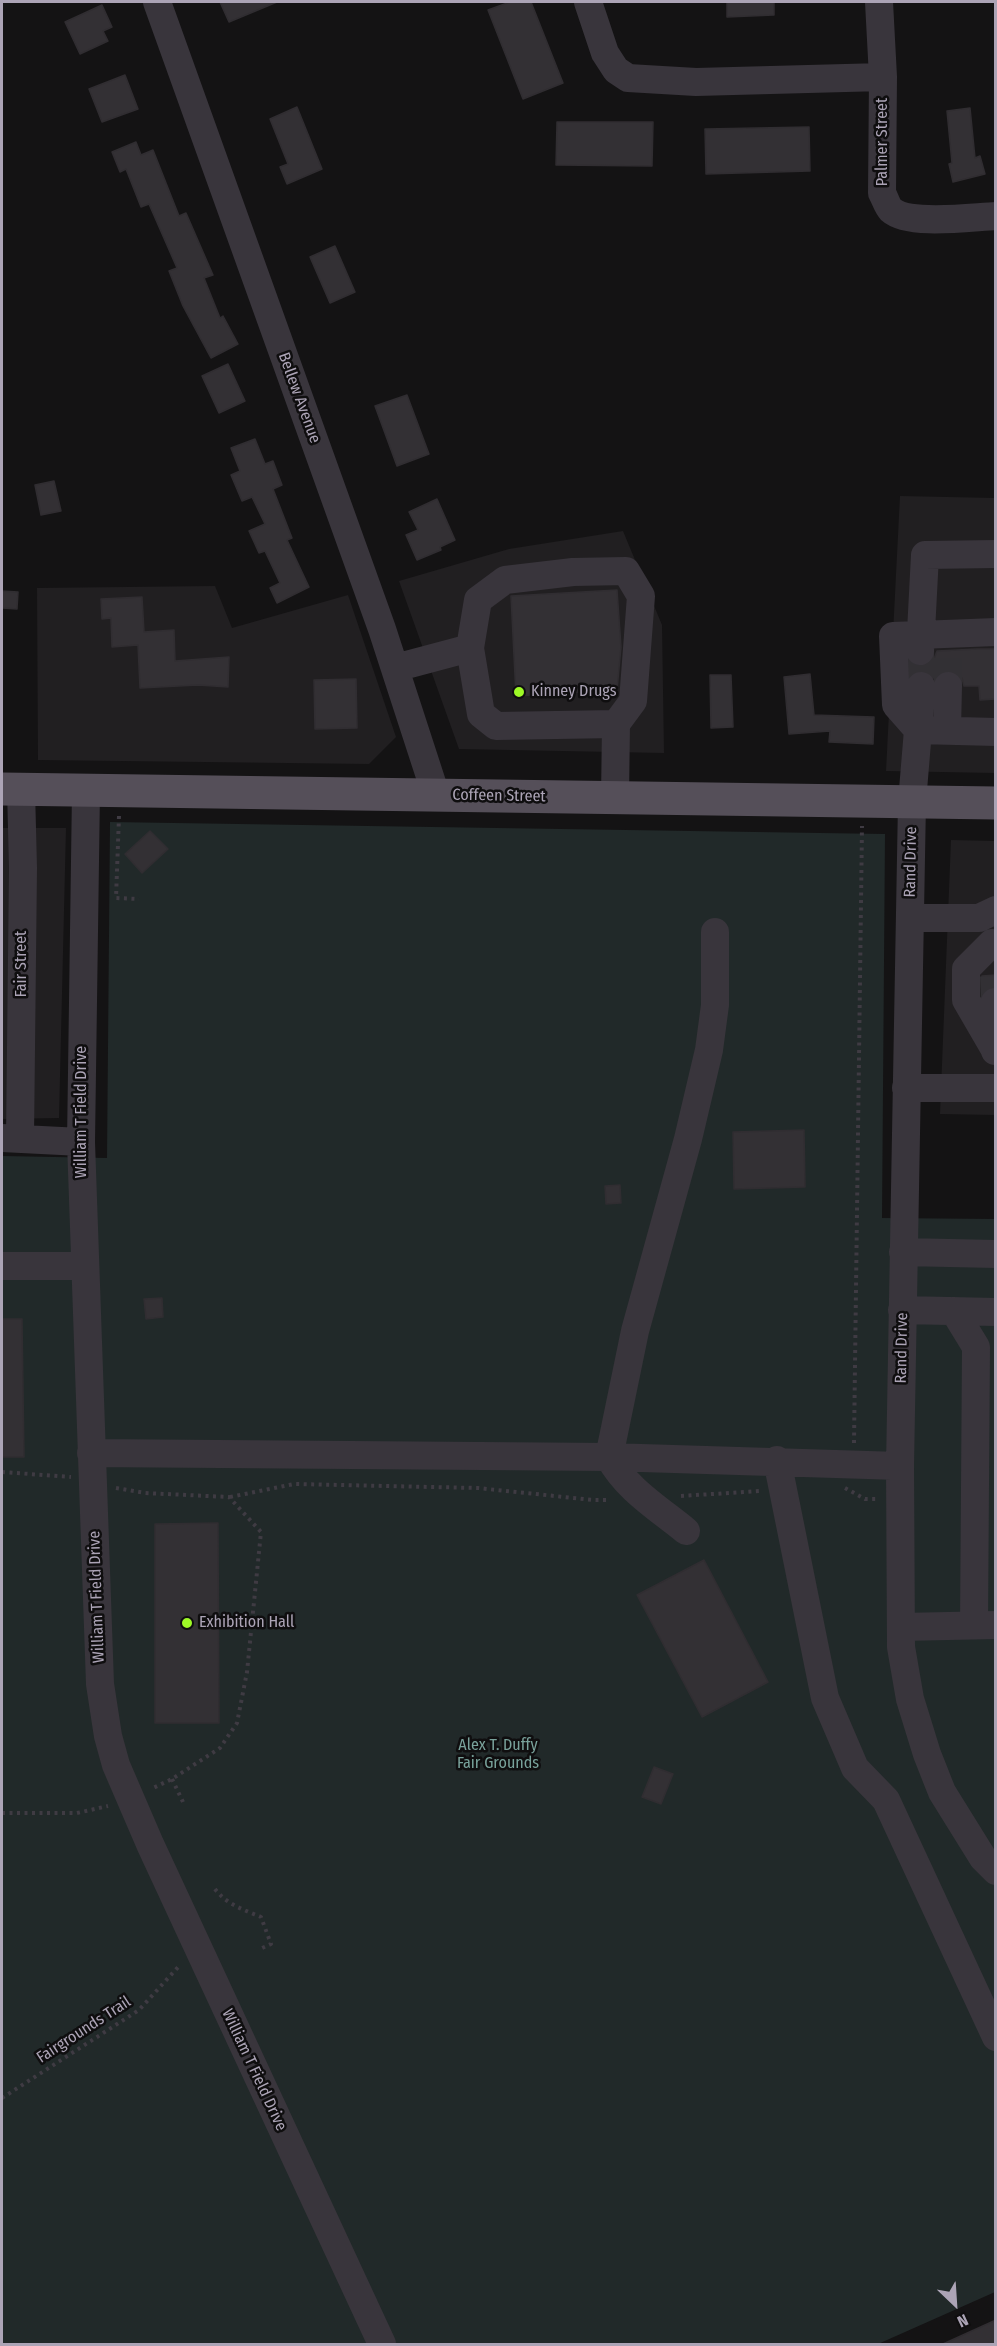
<!DOCTYPE html>
<style>
body{margin:0}
#map{position:relative;width:997px;height:2346px;overflow:hidden;background:#141314;font-family:"Fira Sans Condensed",sans-serif}
canvas{display:block}
.frame{position:absolute;inset:0;border:3px solid #aca4b6;pointer-events:none}
.north{position:absolute;left:925px;top:2274px;width:60px;height:60px;-webkit-text-stroke:4px #0f0e0f;paint-order:stroke;rotate:155deg;font-size:16px;font-weight:700;line-height:24px;text-align:center;color:#aca4b6}
.north::after{content:'';display:block;margin:auto;width:21px;height:27px;background:#aca4b6;clip-path:polygon(50% 0,100% 100%,50% 72%,0 100%)}
</style>
<div id="map">
<canvas width="997" height="2346"></canvas>
<div class="frame"></div>
<div class="north">N</div>
</div>
<script>
const ctx = document.querySelector('canvas').getContext('2d');
ctx.lineJoin = 'round';
function fill(path, color) {
  ctx.fillStyle = color;
  ctx.fill(path, 'evenodd');
}
function stroke(path, color, width, dash) {
  ctx.strokeStyle = color;
  ctx.lineWidth = width;
  ctx.lineCap = dash ? 'butt' : 'round';
  ctx.setLineDash(dash || []);
  ctx.stroke(path);
}
function label(font, color, halo, rows, align = 'center') {
  ctx.font = font + ' "Fira Sans Condensed",sans-serif';
  ctx.lineWidth = 5;
  ctx.setLineDash([]);
  ctx.textBaseline = 'middle';
  ctx.strokeStyle = halo;
  ctx.fillStyle = color;
  for (const [text, x, y, turn = 0] of rows) {
    ctx.save();
    ctx.translate(x, y);
    ctx.rotate((+turn || 0) * Math.PI / 180);
    ctx.textAlign = isNaN(turn) ? turn : align;
    if (halo) ctx.strokeText(text, 0, 0);
    ctx.fillText(text, 0, 0);
    ctx.restore();
  }
}
fill(new Path2D(`
 M900,496L995,498V773L886,771Z
 M623,531L662,625L664,753L459,749L399,581L509,549Z
 M215,586L232,628L348,595L396,737L369,764L38,760L37,588Z
 M2,828H66L59,1118L2,1119Z
 M951,840L995,841V1115L940,1114Z`), '#211f21');
fill(new Path2D(`
 M110,822L885,834L882,1218L995,1219V2292L878,2344H2V1156L107,1158Z`), '#212929');
const building = new Path2D(`
 M220,2H277L229,22Z
 M510,2H531L563,83L523,99L488,10Z
 M727,2H774V15L727,17Z
 M102,5L112,27L103,31L108,41L80,54L65,22Z
 M125,75L138,109L102,122L89,89Z
 M297,107L322,169L287,184L280,167L288,164L270,119Z
 M970,108L975,158L980,156L985,174L953,182L949,164L952,163L947,111Z
 M557,122H653L652,166L556,165Z
 M809,127L810,171L706,174L705,129Z
 M136,142L141,155L153,150L179,216L186,213L213,275L204,278L220,318L223,316L238,344L211,358L183,306L169,271L177,268L149,204L141,207L126,169L120,172L112,152Z
 M335,246L355,292L330,303L310,257Z
 M228,364L245,401L219,413L202,376Z
 M407,395L429,454L397,466L375,406Z
 M255,439L265,464L273,461L282,485L273,489L292,538L287,540L309,587L277,603L270,588L280,583L265,551L259,553L249,531L265,524L252,497L242,501L231,475L240,471L231,448Z
 M54,481L61,511L41,515L35,485Z
 M437,499L455,540L440,547L441,550L417,560L406,535L418,530L409,512Z
 M617,590L621,647L617,690L516,696L511,596Z
 M2,591L18,592L17,609L2,608Z
 M142,597L144,632L174,630L175,661L229,657L228,687L198,685L140,688L138,645L112,647L111,618L102,619L101,599Z
 M977,649H996V699L980,700L979,686H964L962,678L956,672L948,670L941,671L934,677L930,672L923,670L911,673V665L920,667L928,665L934,659L937,651Z
 M810,674L814,715L874,717L873,744L829,742L830,731L789,734L784,677Z
 M710,675H731L733,727L711,728Z
 M356,679L357,728L315,729L314,680Z
 M150,831L168,849L142,873L125,854Z
 M996,975V986L987,987L982,992V976Z
 M804,1130L805,1187L734,1189L733,1132Z
 M620,1185L621,1203L606,1204L605,1186Z
 M162,1298L163,1317L146,1319L144,1299Z
 M2,1319H22L24,1457H2Z
 M218,1523L219,1723H155V1524Z
 M704,1560L768,1682L702,1717L637,1595Z
 M654,1767L673,1774L661,1804L642,1797Z
 M996,2320V2344H943Z`);
fill(building, '#333034');
stroke(building, '#302d31', 1.5);
stroke(new Path2D(`
 M920,651L921,686
 M948,686V651
 M994,976L995,1002`), '#323034', 28, [28, 14]);
stroke(new Path2D(`
 M119,816L116,898L139,899
 M854,1443L862,826
 M2,1472L71,1477
 M116,1488L145,1493L229,1497L261,1532L247,1672L237,1723L220,1748L172,1779L151,1789
 M845,1488L865,1499H877
 M681,1496L760,1491
 M230,1497L294,1484L478,1488L593,1500H610
 M172,1779L183,1802
 M2,1813H77L108,1806
 M215,1889C226,1904 244,1910 261,1917L271,1944L260,1949
 M2,2098L139,2010L180,1965`), '#3f3b43', 4, [3, 4.5]);
stroke(new Path2D(`
 M157,2L382,629L436,795
 M588,2L605,53L616,70L628,78L696,82L883,77
 M879,2L883,77L882,193C885,198 887,206 891,210C909,226 971,217 996,216
 M470,648L478,600L505,580L573,572L626,571L641,596L633,701L616,724L615,798
 M920,651L925,555L996,554
 M395,668L470,648L481,714L496,726L616,724
 M918,730L896,705L893,636L996,632
 M918,730L921,686
 M947,730L948,686
 M996,732L918,730L912,802L900,1466L901,1647L910,1699L927,1754L942,1792L983,1858L996,1871
 M86,791L81,1142L100,1684L108,1736L116,1765L150,1844L382,2344
 M910,918H979L996,910
 M992,943L966,969V1000L995,1050
 M995,1002V1051
 M906,1088H996
 M2,1138L81,1142
 M20,1138L23,868L21,789
 M903,1252L996,1254
 M2,1266H85
 M902,1310L996,1312
 M954,1311L976,1347L974,1625
 M91,1453L609,1457L900,1466
 M777,1460L825,1698L855,1768L886,1800L996,2037
 M686,1531C658,1508 626,1489 609,1457L635,1331L688,1139L709,1050L715,1005V932
 M901,1627L996,1625`), '#39353c', 28);
stroke(new Path2D(`
 M2,789L996,803`), '#554f59', 33);
for (const [x, y, r, color] of [
 [519,692,6,"#9ef926"],
 [187,1623,6,"#9ef926"]
]) {
  const dot = new Path2D();
  dot.arc(x, y, r, 0, 2 * Math.PI);
  ctx.fillStyle = color;
  ctx.fill(dot);
  stroke(dot, '#0f0e0f', 2);
}
label('16px', '#aca4b6', '#0f0e0f', [
 ["Palmer Street",883,142,-90],
 ["Bellew Avenue",299,398,70],
 ["Coffeen Street",499,796,1],
 ["Rand Drive",911,862,-89],
 ["Fair Street",22,964,-90],
 ["William T Field Drive",82,1112,-90],
 ["Rand Drive",902,1348,-89],
 ["William T Field Drive",97,1597,-92],
 ["Fairgrounds Trail",84,2030,-33],
 ["William T Field Drive",254,2070,65]
]);
label('16px', '#aca4b6', '#0f0e0f', [
 ["Kinney Drugs",531,692],
 ["Exhibition Hall",199,1623]
], 'left');
label('16px', '#79a29b', '#0f0e0f', [
 ["Alex T. Duffy",498,1746],
 ["Fair Grounds",498,1764]
]);
</script>
